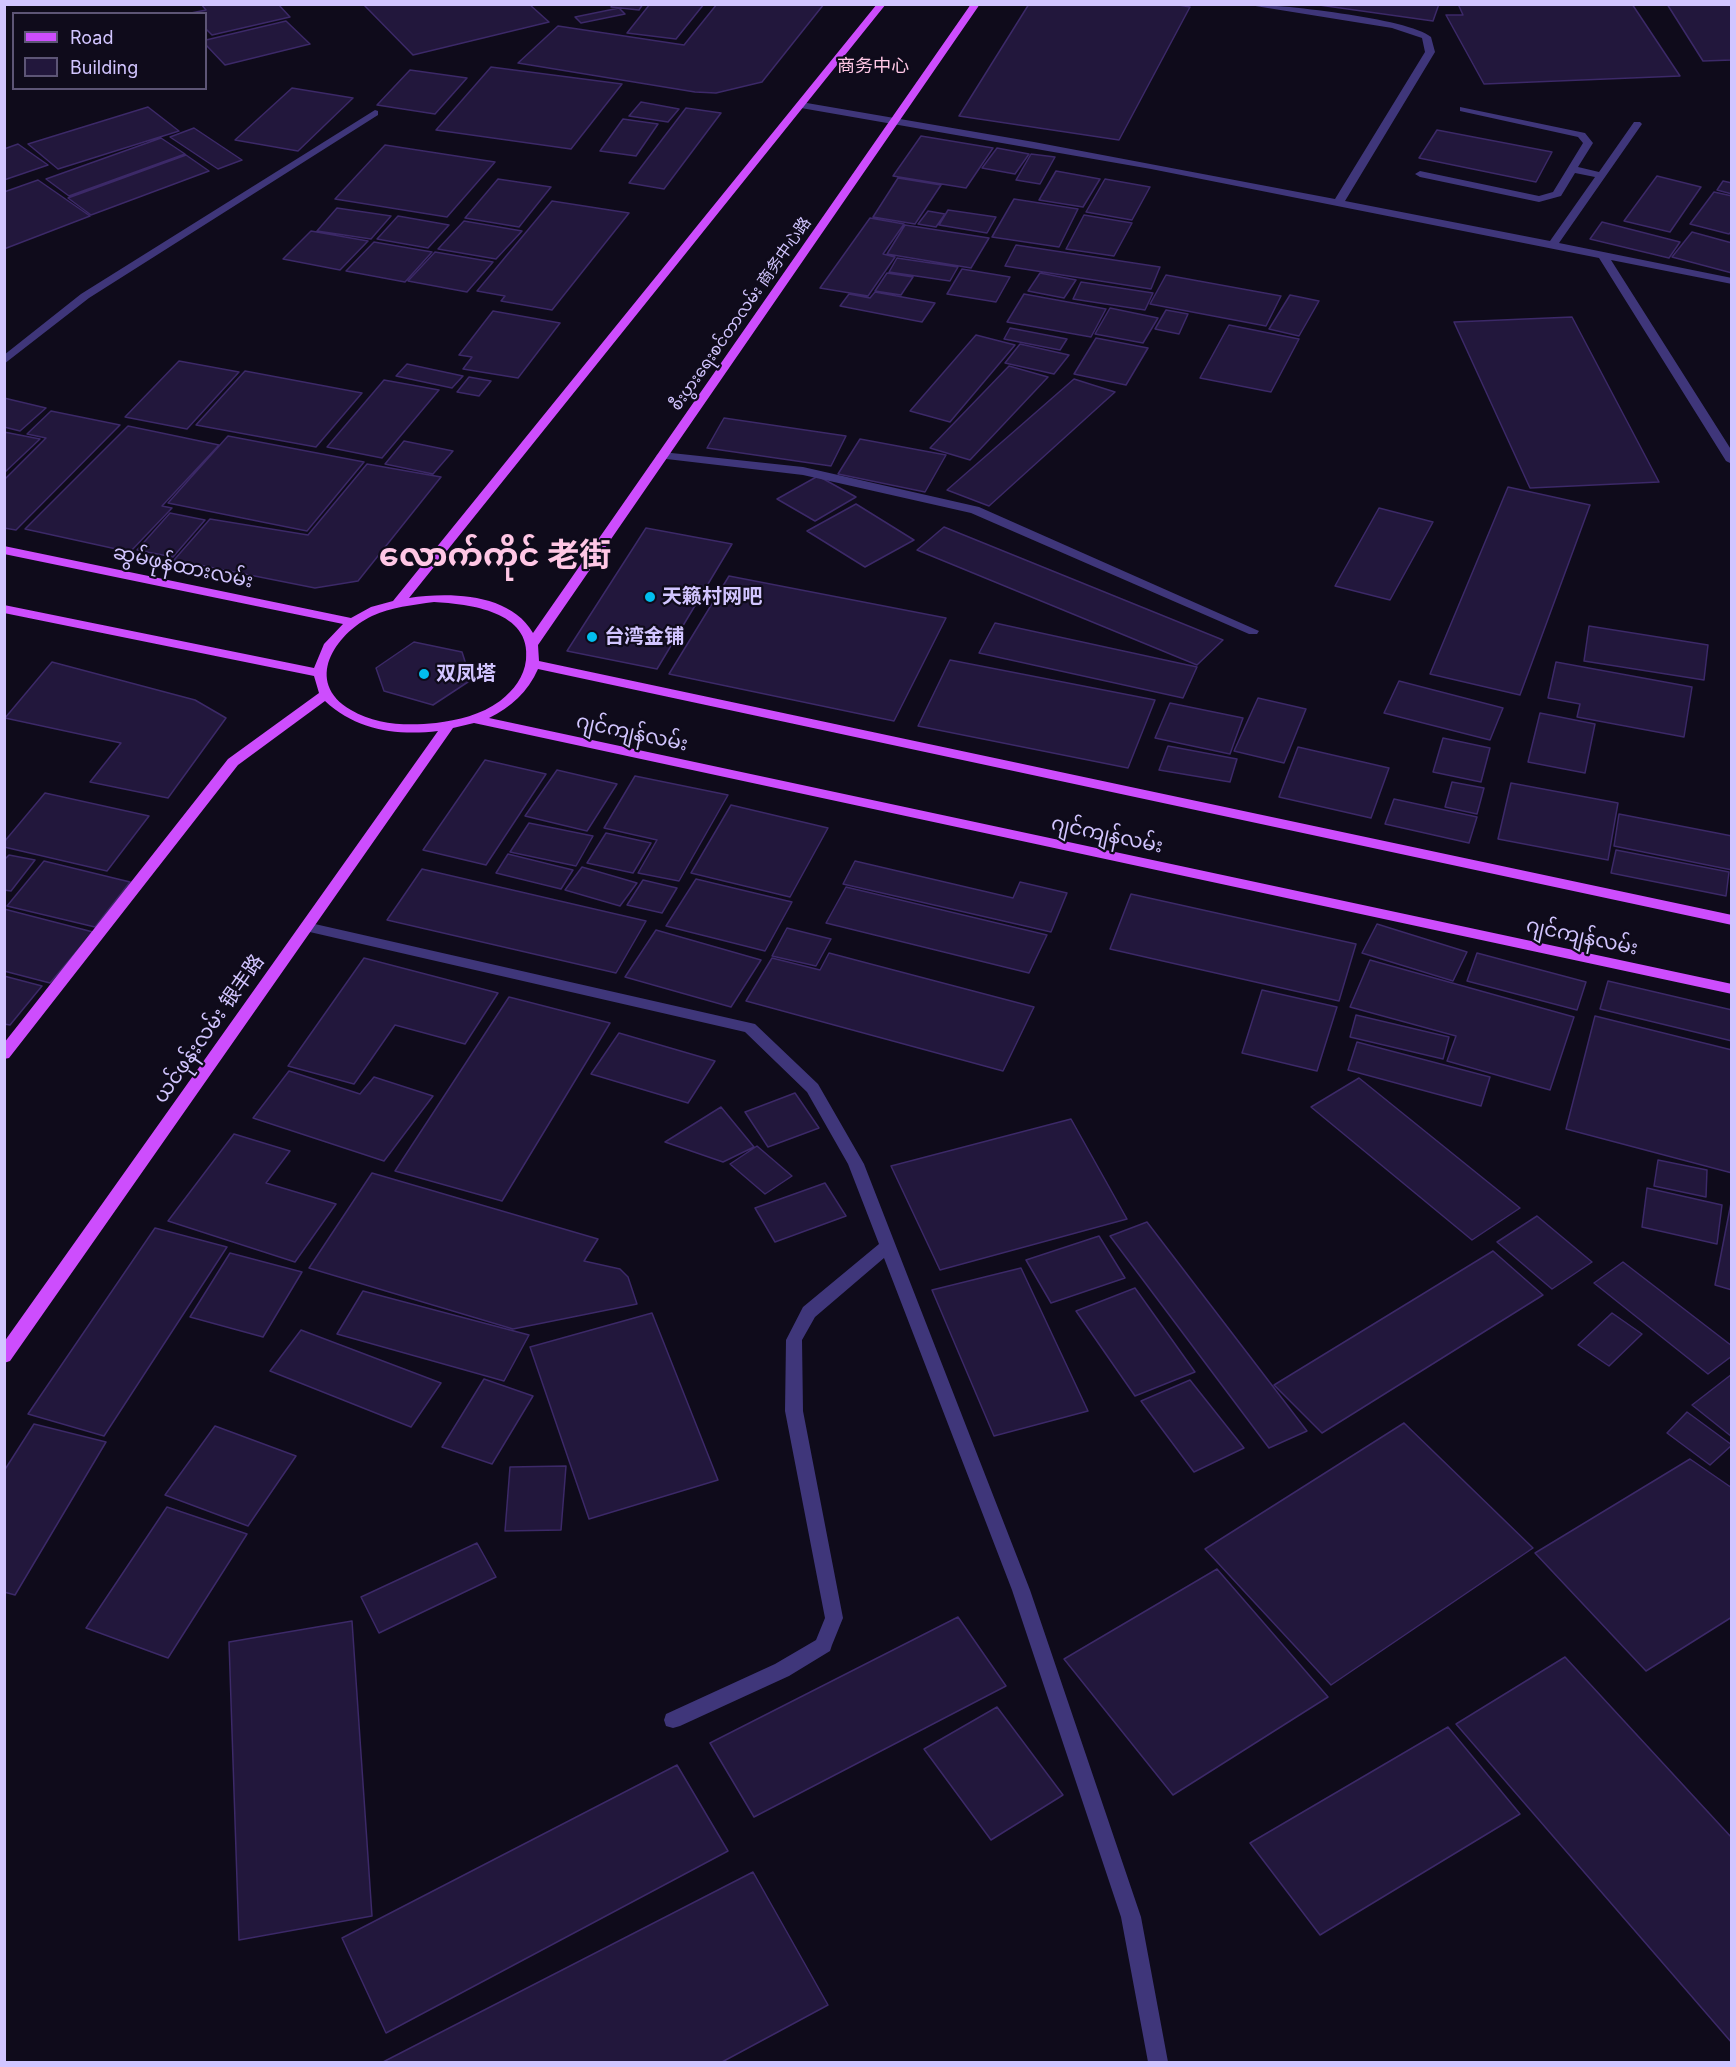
<!DOCTYPE html>
<meta charset="utf-8">
<style>
body{margin:0}
#map{position:relative;width:1736px;height:2067px;overflow:hidden;background:#0f0b1b;font-family:Inter,sans-serif}
canvas{display:block}
.frame{position:absolute;inset:0;border:6px solid #d2c5ff;pointer-events:none}
.legend{position:absolute;left:12px;top:12px;width:195px;height:78px;box-sizing:border-box;background:#0f0b1b;border:2px solid #5d5576;margin:0;padding:8px 10px;list-style:none;font-size:18px;color:#d2c5ff}
.legend li{display:flex;align-items:center;gap:12px;height:30px}
.legend b{width:30px;border:2px solid #5d5576}
</style>
<div id="map">
<canvas width="1736" height="2067"></canvas>
<div class="frame"></div>
<ul class="legend">
<li><b style="height:8px;background:#cd4dfd"></b>Road</li>
<li><b style="height:16px;background:#22173c"></b>Building</li>
</ul>
</div>
<script>
const ctx = document.querySelector('canvas').getContext('2d');
ctx.lineJoin = 'round';
function fill(path, color) {
  ctx.fillStyle = color;
  ctx.fill(path, 'evenodd');
}
function stroke(path, color, width, dash) {
  ctx.strokeStyle = color;
  ctx.lineWidth = width;
  ctx.lineCap = dash ? 'butt' : 'round';
  ctx.setLineDash(dash || []);
  ctx.stroke(path);
}
function label(font, color, halo, rows, align = 'center') {
  ctx.font = font + ' Inter,"Noto Sans SC","Noto Sans Myanmar",sans-serif';
  ctx.lineWidth = 4.5;
  ctx.setLineDash([]);
  ctx.textBaseline = 'middle';
  ctx.strokeStyle = halo;
  ctx.fillStyle = color;
  for (const [text, x, y, turn = 0] of rows) {
    ctx.save();
    ctx.translate(x, y);
    ctx.rotate((+turn || 0) * Math.PI / 180);
    ctx.textAlign = isNaN(turn) ? turn : align;
    if (halo) ctx.strokeText(text, 0, 0);
    ctx.fillText(text, 0, 0);
    ctx.restore();
  }
}
const building = new Path2D(`
 M201,4H278L290,17L212,35L206,29V14L191,13L206,10Z
 M363,4H529L549,22L413,55Z
 M613,4H643L639,10L611,7Z
 M650,4H704L676,39L627,33Z
 M717,4H824L762,82L716,93L695,92L518,63L558,26L684,45Z
 M1029,4H1173L1190,7L1119,140L959,116Z
 M1312,4H1439L1433,21Z
 M1458,4H1632L1680,76L1484,84L1446,15H1463Z
 M1667,4H1732V60L1703,61Z
 M619,8L625,14L581,23L575,17Z
 M286,21L310,44L225,65L206,45V40Z
 M491,67L622,84L571,149L436,130Z
 M410,70L467,78L435,114L377,105Z
 M292,88L353,98L298,151L235,140Z
 M641,102L679,109L668,122L629,116Z
 M148,107L179,131L58,169L28,144Z
 M686,108L721,113L664,189L629,183Z
 M623,119L658,124L636,156L600,151Z
 M194,128L242,160L218,169L170,137Z
 M1437,130L1552,152L1536,182L1419,158Z
 M921,136L993,148L966,188L893,176Z
 M161,138L185,154L69,196L46,179Z
 M18,144L48,165L4,180V149Z
 M385,145L495,162L447,217L335,199Z
 M997,148L1029,154L1015,174L982,168Z
 M1031,154L1055,157L1040,184L1016,180Z
 M186,155L209,171L91,215L68,198Z
 M1056,171L1100,179L1083,207L1039,200Z
 M1657,176L1701,187L1670,232L1624,221Z
 M898,178L941,185L915,224L873,217Z
 M498,179L551,187L519,227L465,218Z
 M1105,179L1150,187L1132,220L1086,212Z
 M38,180L90,216L4,249V192Z
 M1723,181L1732,183V194L1717,190Z
 M1714,192L1732,196V231L1729,234L1690,224Z
 M1014,199L1078,209L1059,247L992,237Z
 M552,201L629,213L552,310L501,301L505,296L477,291Z
 M337,208L391,216L371,239L317,231Z
 M948,210L996,217L987,233L939,225Z
 M928,211L945,214L936,227L918,224Z
 M1084,215L1132,223L1114,256L1066,249Z
 M398,216L449,225L428,248L377,239Z
 M870,218L904,224L883,254L895,257L868,296L820,288Z
 M464,221L522,231L496,259L438,249Z
 M1602,222L1680,242L1669,258L1590,239Z
 M905,225L989,238L971,268L887,254Z
 M311,231L368,241L340,270L283,259Z
 M1692,232L1732,243V273L1672,257Z
 M374,242L432,252L405,282L346,271Z
 M1016,245L1160,267L1151,289L1005,266Z
 M435,252L493,262L467,292L408,281Z
 M897,258L958,267L950,281L889,272Z
 M962,269L1010,277L996,302L947,294Z
 M887,273L913,277L901,295L875,291Z
 M1040,273L1076,280L1064,298L1028,291Z
 M1166,275L1281,296L1266,326L1150,304Z
 M1081,282L1153,293L1145,310L1073,299Z
 M875,292L935,303L922,322L840,306L849,294L870,298Z
 M1024,294L1106,309L1091,337L1007,322Z
 M1290,295L1319,301L1299,336L1269,329Z
 M1110,308L1158,318L1143,343L1095,334Z
 M1166,310L1188,314L1179,334L1155,329Z
 M493,311L560,323L518,378L463,369L472,357L459,355Z
 M1572,317L1659,482L1530,488L1454,322Z
 M1229,325L1299,339L1271,392L1200,378Z
 M1010,328L1067,339L1060,350L1004,339Z
 M976,335L1015,345L950,422L910,411Z
 M1096,338L1148,348L1126,385L1074,374Z
 M1020,344L1069,355L1054,374L1005,363Z
 M179,361L239,372L187,429L125,417Z
 M407,364L463,376L452,388L396,376Z
 M1009,366L1048,377L970,460L930,448Z
 M245,371L362,393L316,447L196,425Z
 M469,377L491,381L479,396L457,392Z
 M1074,379L1115,392L989,506L947,490Z
 M384,380L439,390L382,458L327,447Z
 M4,398L46,408L20,431L4,427Z
 M51,411L120,425L16,530L4,528V480L46,438L27,434Z
 M724,418L846,436L831,466L707,448Z
 M128,426L219,445L162,506L172,508L130,552L25,529Z
 M4,432L40,439L4,473Z
 M228,436L364,462L307,531L168,503Z
 M860,439L946,455L925,492L838,474Z
 M404,441L453,451L433,474L385,464Z
 M367,464L441,477L358,581L315,588L174,560L210,519L308,535Z
 M818,476L856,497L815,521L777,499Z
 M1508,487L1590,505L1520,695L1430,674Z
 M856,504L914,540L865,567L807,531Z
 M1379,508L1433,522L1390,600L1335,586Z
 M170,513L205,520L173,557L137,550Z
 M944,527L1223,640L1197,665L917,550Z
 M646,528L732,544L657,669L567,651Z
 M729,576L946,618L894,721L669,674Z
 M995,623L1197,667L1183,698L979,653Z
 M1589,626L1708,645L1704,680L1584,661Z
 M414,642L462,652L471,680L433,705L384,691L376,668Z
 M950,660L1155,700L1128,768L918,726Z
 M52,662L195,700L226,718L168,798L90,782L121,743L5,718Z
 M1556,662L1692,687L1684,737L1577,717L1580,704L1548,698Z
 M1399,681L1503,708L1490,740L1384,713Z
 M1258,698L1306,709L1284,763L1234,751Z
 M1170,703L1243,718L1230,754L1155,738Z
 M1540,713L1595,724L1585,773L1528,762Z
 M1443,738L1490,748L1481,782L1433,772Z
 M1168,746L1237,759L1230,782L1159,770Z
 M1298,747L1389,768L1371,818L1279,797Z
 M485,760L546,774L486,865L423,850Z
 M557,770L617,784L587,831L525,816Z
 M635,776L728,795L679,881L638,873L657,840L604,828Z
 M1452,782L1484,788L1477,814L1445,807Z
 M1511,783L1618,803L1608,860L1498,839Z
 M45,793L149,816L107,871L4,847V842Z
 M1394,799L1477,817L1469,843L1385,824Z
 M731,805L828,828L790,897L691,873Z
 M1619,814L1732,836V870L1614,846Z
 M529,823L593,836L576,866L510,852Z
 M606,833L651,843L633,873L587,863Z
 M1616,850L1729,872L1726,896L1611,873Z
 M508,854L573,870L561,889L496,873Z
 M9,855L35,860L11,891L4,890V860Z
 M44,861L130,882L95,927L7,906Z
 M855,861L1013,898L1020,882L1067,893L1051,932L843,884Z
 M582,867L637,883L620,906L565,890Z
 M422,869L646,921L616,973L387,920Z
 M696,879L792,902L765,951L666,926Z
 M643,880L677,888L662,913L627,905Z
 M846,887L1047,935L1029,973L826,923Z
 M1131,894L1356,944L1339,1001L1110,949Z
 M4,909L93,932L50,983L4,971Z
 M1377,924L1467,952L1453,981L1362,953Z
 M787,928L831,939L816,966L772,956Z
 M656,930L761,960L731,1007L625,977Z
 M829,953L1034,1007L1003,1071L746,1001L772,958L820,970Z
 M1477,953L1586,982L1577,1010L1467,981Z
 M364,958L498,993L465,1044L395,1025L354,1084L288,1066Z
 M1370,960L1574,1017L1550,1090L1447,1061L1456,1036L1350,1007Z
 M4,976L42,986L10,1025L4,1024Z
 M1608,981L1732,1010V1041L1600,1009Z
 M1262,990L1337,1007L1317,1071L1242,1053Z
 M509,997L610,1023L502,1201L395,1171Z
 M1356,1015L1449,1037L1443,1059L1350,1037Z
 M1595,1016L1732,1050V1173L1566,1129Z
 M619,1033L715,1061L688,1103L591,1074Z
 M1357,1042L1490,1077L1481,1106L1348,1070Z
 M289,1071L360,1094L374,1077L433,1096L384,1161L253,1118Z
 M1359,1078L1520,1208L1472,1240L1311,1107Z
 M795,1093L819,1128L768,1147L745,1112Z
 M721,1107L754,1147L723,1162L665,1142Z
 M1071,1119L1127,1219L940,1270L891,1166Z
 M234,1134L290,1151L266,1183L336,1204L295,1262L168,1221Z
 M757,1146L792,1176L765,1194L730,1164Z
 M1658,1160L1707,1170L1706,1197L1654,1186Z
 M372,1173L598,1239L584,1261L620,1269L628,1277L637,1304L513,1329L309,1268Z
 M825,1183L846,1216L775,1242L755,1208Z
 M1647,1188L1722,1205L1717,1244L1642,1227Z
 M1731,1203H1732V1290L1715,1285Z
 M1537,1216L1592,1262L1552,1289L1497,1242Z
 M1147,1222L1307,1431L1269,1448L1110,1236Z
 M155,1228L227,1247L104,1436L28,1414Z
 M1099,1236L1125,1278L1051,1303L1026,1260Z
 M1493,1251L1543,1295L1322,1433L1274,1385Z
 M230,1253L302,1272L263,1337L190,1317Z
 M1623,1262L1732,1346V1356L1708,1374L1594,1283Z
 M1021,1268L1088,1411L994,1436L932,1290Z
 M1135,1288L1195,1372L1135,1396L1076,1311Z
 M363,1291L529,1335L504,1381L337,1334Z
 M652,1313L718,1480L589,1519L530,1347Z
 M1612,1313L1642,1334L1609,1366L1578,1345Z
 M301,1330L441,1383L411,1427L270,1371Z
 M1732,1374V1437L1692,1405Z
 M484,1379L533,1396L492,1464L442,1447Z
 M1190,1380L1244,1448L1194,1472L1141,1401Z
 M1687,1412L1732,1445L1710,1465L1667,1433Z
 M1404,1423L1533,1548L1331,1685L1205,1549Z
 M34,1424L106,1442L15,1595L4,1592V1471Z
 M215,1426L296,1456L248,1526L165,1495Z
 M1690,1459L1732,1488V1617L1646,1671L1535,1553Z
 M566,1466L561,1530L505,1531L510,1467Z
 M167,1507L247,1534L168,1658L86,1628Z
 M477,1543L496,1577L379,1633L361,1597Z
 M1217,1569L1328,1697L1173,1795L1064,1659Z
 M958,1617L1006,1686L754,1817L710,1743Z
 M352,1621L372,1916L239,1940L229,1642Z
 M1565,1657L1732,1838V2043L1456,1724Z
 M997,1707L1063,1795L991,1840L924,1749Z
 M1448,1727L1520,1814L1320,1935L1250,1843Z
 M677,1765L728,1851L386,2033L342,1938Z
 M753,1872L828,2005L722,2062H383Z`);
fill(building, '#22173c');
stroke(building, '#3c2968', 1.5);
fill(new Path2D(`
 M1243,4C1276,4 1409,18 1431,37L1435,52L1345,201L1550,241L1595,177L1575,173L1561,196L1539,202L1420,177L1415,174L1420,171L1539,196L1553,192L1583,143L1578,137L1460,111V107L1585,133L1593,143L1578,167L1599,172L1634,122H1640L1642,124L1559,243L1732,278V284L1611,260L1732,451V464L1726,461L1599,258L1151,169L801,108L796,105L801,102L1034,142L1335,199L1425,52L1422,38L1392,28Z
 M375,110L378,111V115L89,298L4,364V355L81,294Z
 M662,452L803,467L979,507L1259,631L1257,634H1249L971,513L803,475L658,458L656,456Z
 M306,922L755,1024L818,1084L864,1164L1030,1590L1141,1917L1168,2062H1148L1121,1917L1012,1590L884,1258L815,1317L802,1340L803,1411L843,1618L832,1645L830,1651L789,1676L680,1726L673,1728L666,1726L664,1720L666,1714L775,1664L816,1640L825,1618L785,1411L786,1340L803,1307L879,1244L848,1164L807,1092L745,1032L301,930L299,927Z`), '#3f367a');
fill(new Path2D(`
 M877,4H886L409,598C449,592 510,593 533,633L971,4H980L538,645L539,661L1732,915V925L538,669C528,692 511,707 489,718L1732,984V994L474,723L453,728L10,1361L4,1363V1342L438,731C397,736 356,730 325,701L238,765L9,1058L4,1059V1043L228,759L319,693L314,676L4,613V605L314,668L324,644L343,624L4,554V546L351,618L371,607L393,601ZM434,602C469,604 532,611 526,660C524,677 514,690 500,701C481,715 458,720 436,723C407,726 376,725 351,710C303,682 335,634 372,616C391,607 413,605 434,602Z`), '#cd4dfd');
for (const [x, y, r, color] of [
 [650,597,6,"#02beee"],
 [592,637,6,"#02beee"],
 [424,674,6,"#02beee"]
]) {
  const dot = new Path2D();
  dot.arc(x, y, r, 0, 2 * Math.PI);
  ctx.fillStyle = color;
  ctx.fill(dot);
  stroke(dot, '#0f0b1b', 2);
}
label('16px', '#d2c5ff', '#0f0b1b', [
 ["စီးပွားရေးစင်တာလမ်း 商务中心路",741,314,-55]
]);
label('18px', '#ffc7e5', '#0f0b1b', [
 ["商务中心",873,67]
]);
label('20px', '#d2c5ff', '#0f0b1b', [
 ["ဆွမ်ဖုန်ထားလမ်း",183,567,12],
 ["ဂျင်ကျန်လမ်း",632,733,12],
 ["ဂျင်ကျန်လမ်း",1107,835,12],
 ["ဂျင်ကျန်လမ်း",1582,937,12],
 ["ယင်ဖုန်းလမ်း 银丰路",209,1029,-55]
]);
label('bold 20px', '#d2c5ff', '#0f0b1b', [
 ["天籁村网吧",662,597],
 ["台湾金铺",604,637],
 ["双凤塔",436,674]
], 'left');
label('bold 32px', '#ffc7e5', '#0f0b1b', [
 ["လောက်ကိုင် 老街",495,556]
]);
</script>
